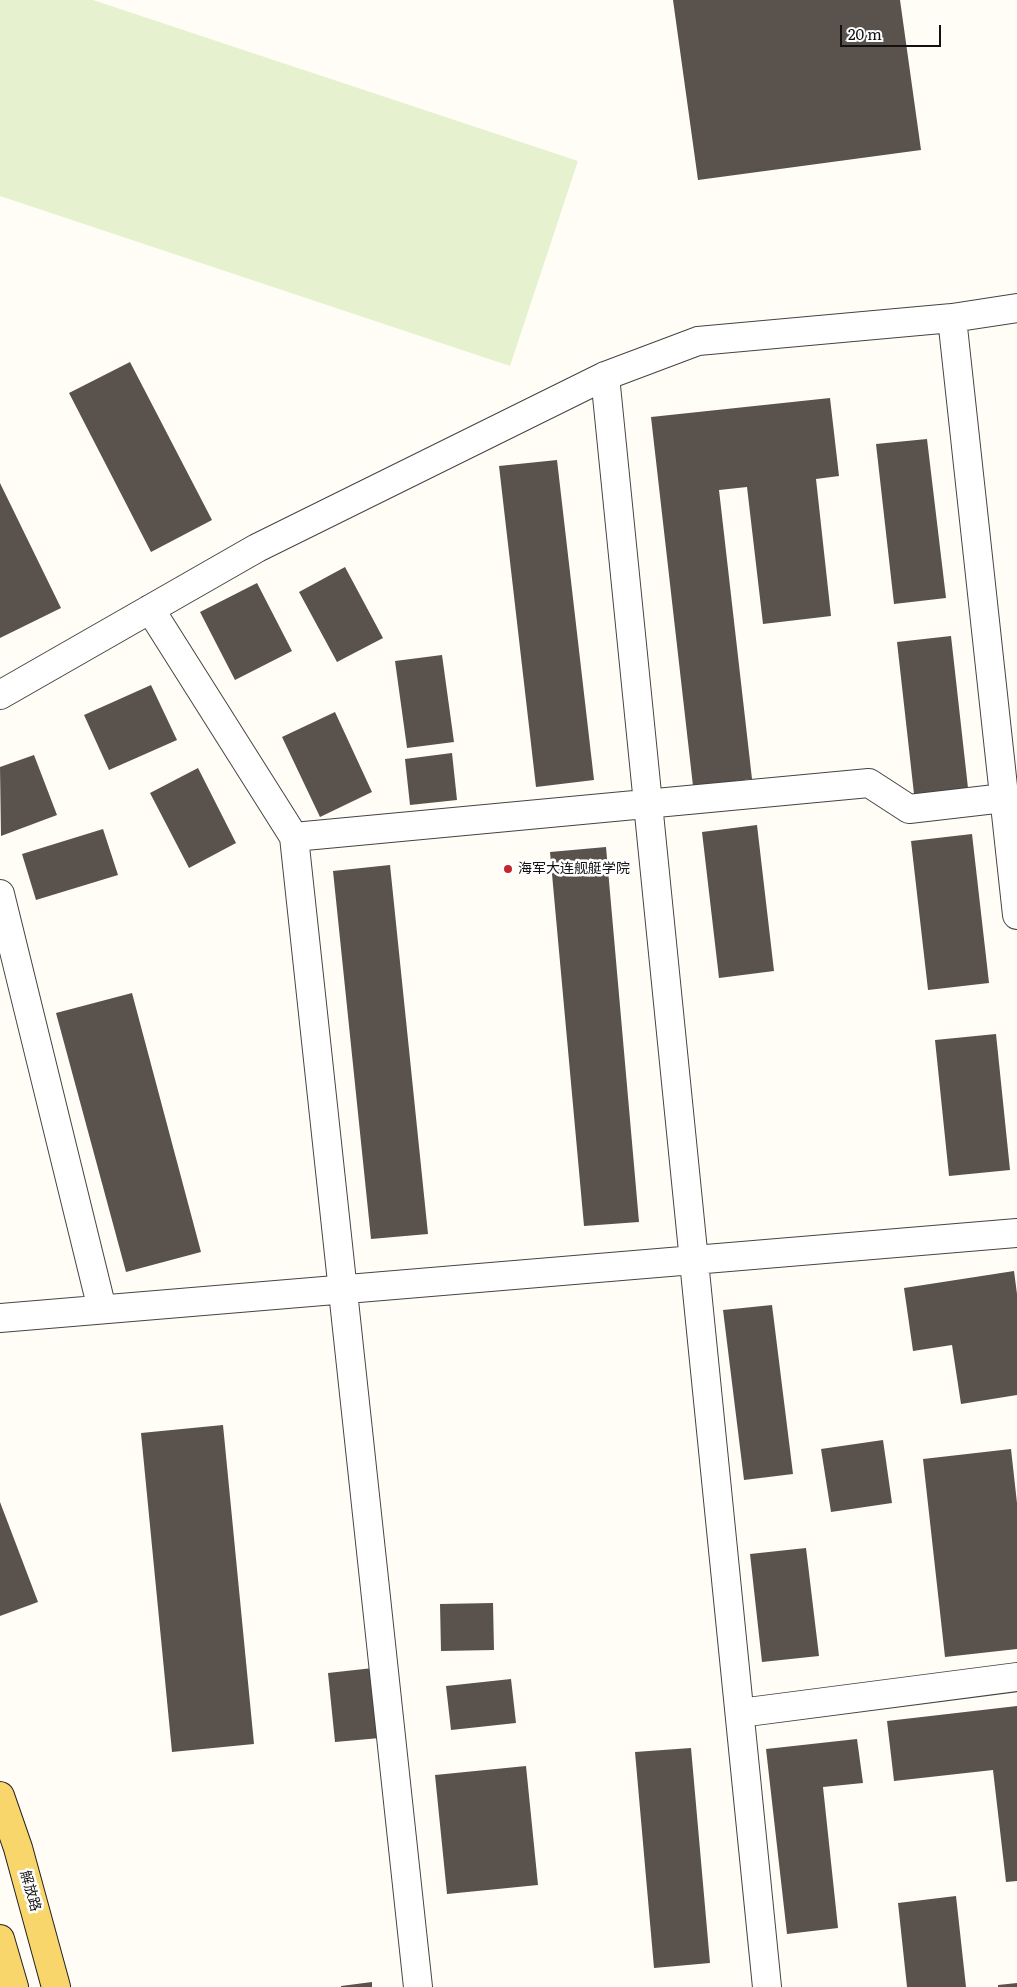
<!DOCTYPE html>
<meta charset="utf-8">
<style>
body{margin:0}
#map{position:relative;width:1017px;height:1987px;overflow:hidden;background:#fffdf5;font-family:Literata,serif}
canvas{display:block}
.scale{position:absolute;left:840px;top:25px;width:101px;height:22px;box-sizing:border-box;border:2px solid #111;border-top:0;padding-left:6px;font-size:15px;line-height:18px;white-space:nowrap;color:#111;-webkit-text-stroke:4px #fff;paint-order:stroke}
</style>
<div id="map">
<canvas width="1017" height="1987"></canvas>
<div class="scale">20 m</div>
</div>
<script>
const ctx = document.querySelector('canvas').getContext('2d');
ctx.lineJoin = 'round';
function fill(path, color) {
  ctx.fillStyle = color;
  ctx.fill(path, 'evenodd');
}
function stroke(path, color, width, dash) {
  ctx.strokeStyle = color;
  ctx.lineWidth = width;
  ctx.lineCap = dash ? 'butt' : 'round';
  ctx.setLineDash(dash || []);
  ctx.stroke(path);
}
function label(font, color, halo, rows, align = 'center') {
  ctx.font = font + ' Literata,"Noto Sans SC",serif';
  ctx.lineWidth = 5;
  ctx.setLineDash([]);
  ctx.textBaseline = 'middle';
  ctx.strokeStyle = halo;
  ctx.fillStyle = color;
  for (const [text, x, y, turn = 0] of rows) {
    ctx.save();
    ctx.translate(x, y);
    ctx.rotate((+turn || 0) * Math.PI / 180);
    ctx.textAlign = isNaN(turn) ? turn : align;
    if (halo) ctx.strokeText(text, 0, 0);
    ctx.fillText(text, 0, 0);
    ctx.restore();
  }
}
fill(new Path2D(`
 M0,0H93L578,161L510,366L0,196Z`), '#e6f2cf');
fill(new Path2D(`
 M673,0H900L921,150L698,180Z
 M130,362L212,520L151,552L69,393Z
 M830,398L839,476L816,479L831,616L763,624L747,487L719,490L752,779L693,786L651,417Z
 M927,439L946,598L894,604L876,444Z
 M557,460L594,780L536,787L499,466Z
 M0,483L61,608L0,638Z
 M345,567L383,638L337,662L299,592Z
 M257,583L292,651L235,680L200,612Z
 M951,636L968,788L914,794L897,642Z
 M442,655L454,742L407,748L395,661Z
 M151,685L177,740L109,770L84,715Z
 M335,712L372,792L320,817L282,737Z
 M452,753L457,800L410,805L405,759Z
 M34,755L57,815L1,836L0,767Z
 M198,768L236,843L189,868L150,793Z
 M757,825L774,971L719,978L702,832Z
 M103,829L118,875L36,900L22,854Z
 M972,834L989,983L928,990L911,841Z
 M606,847L639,1222L584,1226L550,852Z
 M390,865L428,1234L371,1239L333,871Z
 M132,993L201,1252L126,1272L56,1013Z
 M996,1034L1010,1170L949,1176L935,1040Z
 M1014,1271L1017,1294V1395L961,1404L952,1345L913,1351L904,1288Z
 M772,1305L793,1474L744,1480L723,1310Z
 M223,1425L254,1744L172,1752L141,1433Z
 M883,1440L892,1503L831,1512L821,1449Z
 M1011,1449L1017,1503V1649L945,1657L923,1459Z
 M0,1502L38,1602L0,1616Z
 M806,1548L819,1656L762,1662L750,1554Z
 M493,1603L494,1650L441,1651L440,1604Z
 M373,1668L380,1738L335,1742L328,1673Z
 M511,1679L516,1723L451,1730L446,1686Z
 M1017,1706V1881L1006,1882L993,1770L894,1781L887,1721Z
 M857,1739L863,1783L823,1787L838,1928L787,1934L766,1749Z
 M691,1748L710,1963L654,1968L635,1752Z
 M526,1766L538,1885L447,1894L435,1775Z
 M956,1896L966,1987H907L898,1903Z
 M372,1982V1987H341V1986Z
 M1017,1983V1987H998V1985Z`), '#5a524d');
const minor = new Path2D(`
 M952,318L1017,915
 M605,376L767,1987
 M150,609L294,837L418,1987
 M0,695L257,548L605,376L698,341L952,318L1017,308
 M294,837L869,783L909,809L1004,798
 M0,894L102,1309
 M0,1318L1017,1233
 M740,1713L1017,1677`);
const major = new Path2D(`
 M0,1796L18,1848L56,1987
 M0,1939L14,1987`);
stroke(minor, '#444', 30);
stroke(major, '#222', 30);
stroke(minor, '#fff', 28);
stroke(major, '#f9d66b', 28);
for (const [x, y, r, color] of [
 [508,869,5,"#c4262e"]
]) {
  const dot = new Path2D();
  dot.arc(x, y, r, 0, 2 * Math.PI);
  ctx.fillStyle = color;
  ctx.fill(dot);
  stroke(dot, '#fff', 2);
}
label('14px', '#111', '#fff', [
 ["海军大连舰艇学院",518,869]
], 'left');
label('14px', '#111', '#fff', [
 ["解放路",30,1891,74]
]);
</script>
